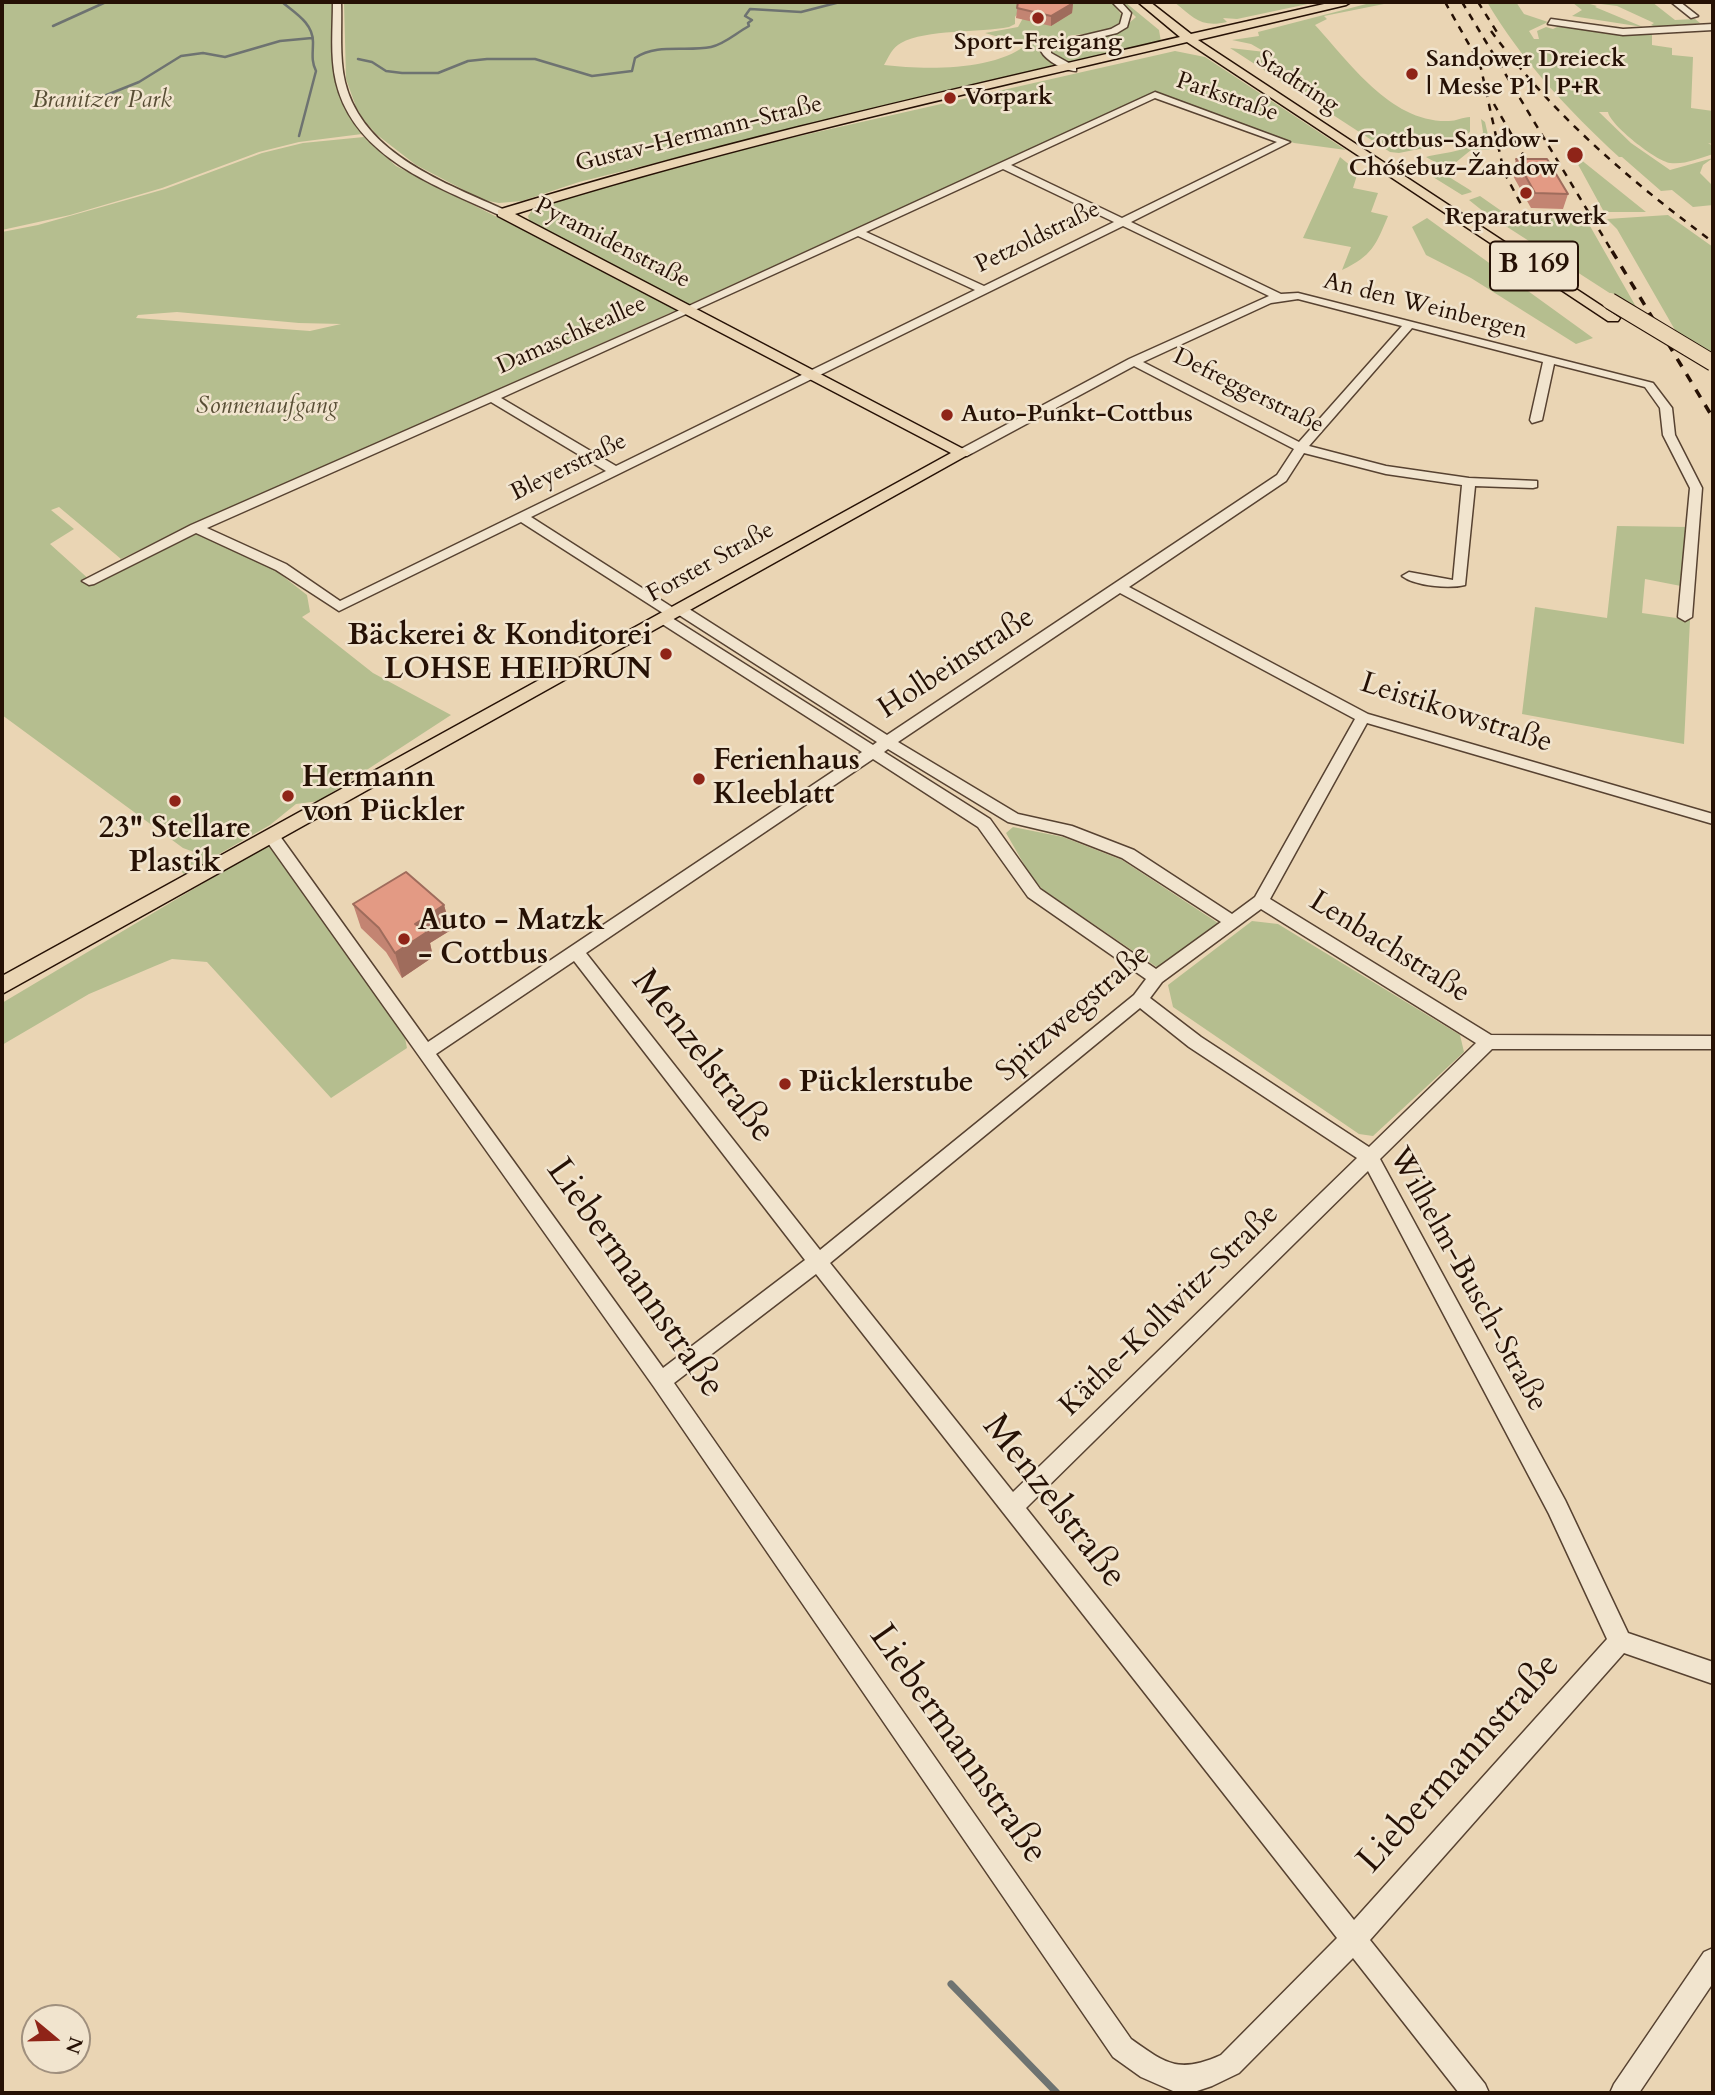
<!DOCTYPE html>
<meta charset="utf-8">
<style>
body{margin:0}
#map{position:relative;width:1715px;height:2095px;overflow:hidden;background:#ead5b4;font-family:Cardo,serif}
canvas{display:block}
.frame{position:absolute;inset:0;border:4px solid #261105;pointer-events:none}
.north{position:absolute;left:21px;top:2004px;width:70px;height:70px;box-sizing:border-box;background:#f1e4ce;border:2px solid #a0907e;border-radius:50%;rotate:109deg;font-size:19px;font-weight:700;line-height:28px;text-align:center;color:#261105}
.north::after{content:'';display:block;margin:auto;width:24px;height:32px;background:#8f2418;clip-path:polygon(50% 0,100% 100%,50% 72%,0 100%)}
</style>
<div id="map">
<canvas width="1715" height="2095"></canvas>
<div class="frame"></div>
<div class="north">N</div>
</div>
<script>
const ctx = document.querySelector('canvas').getContext('2d');
ctx.lineJoin = 'round';
function fill(path, color) {
  ctx.fillStyle = color;
  ctx.fill(path, 'evenodd');
}
function stroke(path, color, width, dash) {
  ctx.strokeStyle = color;
  ctx.lineWidth = width;
  ctx.lineCap = dash ? 'butt' : 'round';
  ctx.setLineDash(dash || []);
  ctx.stroke(path);
}
function label(font, color, halo, rows, align = 'center') {
  ctx.font = font + ' Cardo,serif';
  ctx.lineWidth = 5;
  ctx.setLineDash([]);
  ctx.textBaseline = 'middle';
  ctx.strokeStyle = halo;
  ctx.fillStyle = color;
  for (const [text, x, y, turn = 0] of rows) {
    ctx.save();
    ctx.translate(x, y);
    ctx.rotate((+turn || 0) * Math.PI / 180);
    ctx.textAlign = isNaN(turn) ? turn : align;
    if (halo) ctx.strokeText(text, 0, 0);
    ctx.fillText(text, 0, 0);
    ctx.restore();
  }
}
fill(new Path2D(`
 M2,2H332C335,54 329,91 362,134L299,142L259,152L162,188L70,215L2,230Z
 M344,2H1025L1015,17V24L1009,27C980,33 926,29 901,43C892,48 889,56 884,65C925,70 993,71 1026,45L985,33L1018,27L1032,2H1112L1123,17C1116,34 1085,33 1068,36V39L1055,42L1051,40L1035,47L1041,50L1120,31L1136,17L1120,2H1125L1159,30L1161,42L696,153L579,182L522,201L499,203L483,200L416,165L376,134L363,119L356,107L346,79Z
 M1174,2H1317L1237,19L1223,18L1227,22C1201,28 1194,18 1174,2Z
 M1374,2H1394L1324,16L1327,19L1315,25C1350,63 1391,123 1449,121C1456,121 1463,117 1470,117V132L1459,141L1399,153L1390,152L1230,48L1265,52L1251,44L1232,40L1259,36L1258,32Z
 M1487,2H1516L1524,14L1548,22L1529,31L1534,39H1539L1537,31L1546,27L1553,29L1561,25L1617,33L1652,32V45L1672,48V55L1693,57L1691,108L1713,111V144L1708,143L1713,146V154C1700,158 1684,165 1670,163C1656,161 1610,125 1608,112H1599L1631,143L1670,170L1713,158L1703,165L1700,173L1713,186V205L1693,207L1672,190L1661,191L1622,157H1619C1568,110 1522,61 1487,2Z
 M1583,2L1597,6L1595,7L1643,27L1572,16L1582,10L1573,3Z
 M1602,2H1652L1675,20L1695,19L1700,23L1656,27L1651,25L1654,23L1617,6L1601,4Z
 M1175,51L1205,57L1346,150L1294,143L1155,92L688,305L530,223L528,216L533,209L544,204L707,157Z
 M1481,119L1485,122L1491,148L1489,150H1471L1455,163L1456,171L1449,170L1426,157C1444,152 1476,152 1483,132Z
 M364,137L396,166L679,309L191,525L121,559L59,507L51,510L74,529L50,544L92,582L195,532L275,570L307,595L310,612L302,617L373,673L451,715L319,801L296,804L270,825L184,874L179,869L194,852L183,848L2,715V232L38,225L165,189L262,153L303,143ZM177,312L299,323L341,324L310,331L136,318L138,315Z
 M1340,157L1358,172L1353,188L1378,193L1371,212L1388,216C1376,245 1372,256 1342,270L1351,247L1303,238Z
 M1420,159L1470,190L1472,192L1462,195L1412,164Z
 M1575,159H1580L1646,212H1604Z
 M1480,196L1500,210L1517,217L1586,219L1639,312L1484,212L1469,200Z
 M1668,215L1713,247V355L1675,330L1617,229L1607,219Z
 M1427,218L1593,338L1576,344L1471,278L1426,255L1412,227Z
 M1617,526L1689,527L1686,587L1645,579L1642,613L1690,620L1684,744L1522,714L1535,607L1607,618Z
 M1013,827L1063,837L1122,860L1218,923L1161,970L1042,889L1029,873L1006,833Z
 M269,844L403,1028L407,1048L331,1098L207,962L172,959L155,966L89,994L2,1045V1003Z
 M1252,921L1278,924L1460,1035L1464,1052L1373,1136L1359,1134L1173,1007L1168,985Z`), '#b5be8f');
stroke(new Path2D(`
 M282,2C295,13 313,23 313,42C313,53 311,61 316,71L299,136
 M53,26L106,2
 M358,59L372,62L386,71L402,73H438L468,61L487,59H535L592,76L632,71L635,58C657,43 686,52 711,47C725,44 736,33 749,26L748,23L752,20L745,16L750,9L801,12L840,2
 M104,96L139,82L181,56L203,53L225,57L280,41L312,38`), '#6e7371', 2.5);
stroke(new Path2D(`
 M951,1984L1057,2093`), '#6e7371', 7);
const minor = new Path2D(`
 M333,2H341C342,28 339,57 345,82C363,155 446,183 507,211V215H499C437,186 354,158 336,82C330,56 333,28 333,2Z
 M1112,2H1121L1131,13L1127,27L1117,33L1051,49V53L1076,67V71C1065,71 1046,61 1041,51L1044,45L1111,29L1120,24L1123,13Z
 M1671,2H1680L1698,16L1691,18Z
 M1551,19L1623,29L1713,24V30L1623,35L1548,24Z
 M1155,92L1290,142L1131,222L1281,294L1298,293L1653,383L1672,408L1675,435L1702,488L1692,617L1685,621L1678,617L1690,488L1663,435L1660,408L1645,387L1554,364L1542,420L1532,423L1530,420L1543,362L1412,328L1309,446L1386,466L1469,478L1537,481V487L1533,488L1475,486L1465,585C1449,589 1415,586 1402,576L1409,572L1453,580L1462,485L1386,474L1304,453L1286,481L1129,587L1368,714L1713,814V824L1367,723L1270,899L1491,1035L1713,1036V1049H1492L1380,1159L1565,1500L1628,1633L1713,1662V1684L1624,1653L1370,1940L1485,2084L1489,2093H1459L1353,1958L1239,2073L1212,2086L1197,2091H1173L1141,2077L1113,2057L654,1387L263,836L265,832H277L428,1042L862,752L659,622V616L666,615L521,522L339,611L276,570L196,533L94,584L89,585L82,581L191,525L669,315ZM1155,98L1277,142L1122,218L1011,165ZM1003,169L1114,222L984,286L866,232ZM1123,226L1269,296L1129,359L959,450V456H967L1134,366L1294,449L1277,475L887,735L686,607L675,609L531,517ZM858,236L975,290L616,466L501,398ZM1298,299L1402,326L1299,442L1143,362L1271,303ZM491,402L606,471L340,601L286,564L207,528ZM1120,593L1355,719L1255,897L1232,914L1134,850L1072,826L1018,814L898,742ZM679,615L877,742L873,745L672,618ZM888,749L1008,822L1063,835L1122,858L1221,922L1156,969L1040,889L990,819L884,752ZM873,759L978,827L1028,897L1146,979L1134,995L820,1250L586,953ZM1261,909L1476,1043L1369,1147L1201,1037L1150,998L1162,982ZM574,961L805,1260L663,1368L436,1054ZM1140,1008L1189,1047L1357,1158L1013,1492L830,1263ZM1368,1171L1549,1514L1607,1639L1354,1920L1026,1508ZM816,1274L1337,1938L1221,2055C1179,2074 1166,2064 1131,2039L674,1383Z
 M1713,1948V1983L1639,2093H1610L1614,2084L1704,1952Z`);
const major = new Path2D(`
 M1138,2H1150L1191,34L1333,2H1351L1346,5L1198,40L1620,318L1618,321H1608L1187,42C962,95 735,145 515,214L971,453L2,994V976L951,453L498,216V210C722,141 952,90 1180,37Z`);
stroke(minor, '#574231', 3);
stroke(major, '#261105', 3);
fill(minor, '#f1e4ce');
fill(major, '#ead5b4');
stroke(new Path2D(`
 M1445,2L1480,64L1504,172L1523,208
 M1462,2L1613,253
 M1478,2L1500,37
 M1491,31C1553,115 1629,180 1713,242
 M1494,104L1536,177`), '#261105', 2.5, [7, 7]);
stroke(new Path2D(`
 M1612,251L1713,418`), '#261105', 3.5, [9, 9]);
const majorBridge = new Path2D(`
 M1610,301L1713,363`);
stroke(majorBridge, '#261105', 18, []);
stroke(majorBridge, '#ead5b4', 16);
fill(new Path2D(`
 M1018,2L1073,3L1072,13L1051,26L1016,18Z
 M1516,159L1568,194L1563,209L1531,208L1512,174Z
 M353,904L444,905L451,930L430,943L433,957L402,978L386,952L361,928Z`), '#c38472');
fill(new Path2D(`
 M1073,3L1072,13L1051,26V16Z
 M444,905L451,930L430,943L433,957L402,978L395,953L415,924Z`), '#9f6c5c');
const building = new Path2D(`
 M1018,2L1073,3L1051,16L1017,8Z
 M1516,159H1547L1568,194L1535,193Z
 M406,872L444,905L415,924L427,932L395,953L379,928L353,904Z`);
fill(building, '#e39a84');
stroke(building, '#9f6c5c', 2);
for (const [x, y, r, color] of [
 [1038,18,7,"#8f2418"],
 [1412,74,7,"#8f2418"],
 [950,98,7,"#8f2418"],
 [1575,155,9,"#8f2418"],
 [1526,193,7,"#8f2418"],
 [947,415,7,"#8f2418"],
 [666,654,7,"#8f2418"],
 [699,779,7,"#8f2418"],
 [288,796,7,"#8f2418"],
 [175,801,7,"#8f2418"],
 [404,939,7,"#8f2418"],
 [785,1084,7,"#8f2418"]
]) {
  const dot = new Path2D();
  dot.arc(x, y, r, 0, 2 * Math.PI);
  ctx.fillStyle = color;
  ctx.fill(dot);
  stroke(dot, '#f1e4ce', 2.5);
}
label('bold 24px', '#261105', '#f1e4ce', [
 ["Sport-Freigang",1038,43,"center"],
 ["Sandower Dreieck",1426,60],
 ["| Messe P1 | P+R",1426,88],
 ["Vorpark",964,98],
 ["Cottbus-Sandow -",1559,141,"right"],
 ["Chóśebuz-Žandow",1559,169,"right"],
 ["Reparaturwerk",1526,218,"center"],
 ["Auto-Punkt-Cottbus",961,415]
], 'left');
label('24px', '#261105', '#f1e4ce', [
 ["Stadtring",1297,83,33],
 ["Parkstraße",1227,98,19],
 ["Gustav-Hermann-Straße",699,135,-14],
 ["Petzoldstraße",1038,238,-26],
 ["Pyramidenstraße",612,244,27],
 ["An den Weinbergen",1425,307,14],
 ["Damaschkeallee",572,336,-24],
 ["Defreggerstraße",1248,392,26],
 ["Bleyerstraße",569,468,-26],
 ["Forster Straße",711,563,-29]
]);
label('italic 24px', '#584e35', '#f1e4ce', [
 ["Branitzer Park",102,101],
 ["Sonnenaufgang",267,407]
]);
for (const [x, y, w] of [
 [1534,266,88]
]) {
  const box = new Path2D();
  box.roundRect(x - w / 2, y - 24.5, w, 49, 5);
  ctx.fillStyle = '#f1e4ce';
  ctx.fill(box);
  stroke(box, '#261105', 2);
}
label('bold 28px', '#261105', null, [
 ["B 169",1534,266]
]);
label('bold 30px', '#261105', '#f1e4ce', [
 ["Bäckerei & Konditorei",652,637,"right"],
 ["LOHSE HEIDRUN",652,671,"right"],
 ["Ferienhaus",713,762],
 ["Kleeblatt",713,796],
 ["Hermann",302,779],
 ["von Pückler",302,813],
 ["23\" Stellare",175,830,"center"],
 ["Plastik",175,864,"center"],
 ["Auto - Matzk",418,922],
 ["- Cottbus",418,956],
 ["Pücklerstube",799,1084]
], 'left');
label('30px', '#261105', '#f1e4ce', [
 ["Holbeinstraße",957,664,-33],
 ["Leistikowstraße",1456,714,18],
 ["Lenbachstraße",1389,948,32],
 ["Spitzwegstraße",1074,1014,-41],
 ["Wilhelm-Busch-Straße",1467,1280,61],
 ["Käthe-Kollwitz-Straße",1170,1311,-44]
]);
label('37px', '#261105', '#f1e4ce', [
 ["Menzelstraße",702,1057,52],
 ["Liebermannstraße",634,1279,55],
 ["Menzelstraße",1053,1502,52],
 ["Liebermannstraße",957,1745,55],
 ["Liebermannstraße",1460,1764,-48]
]);
</script>
